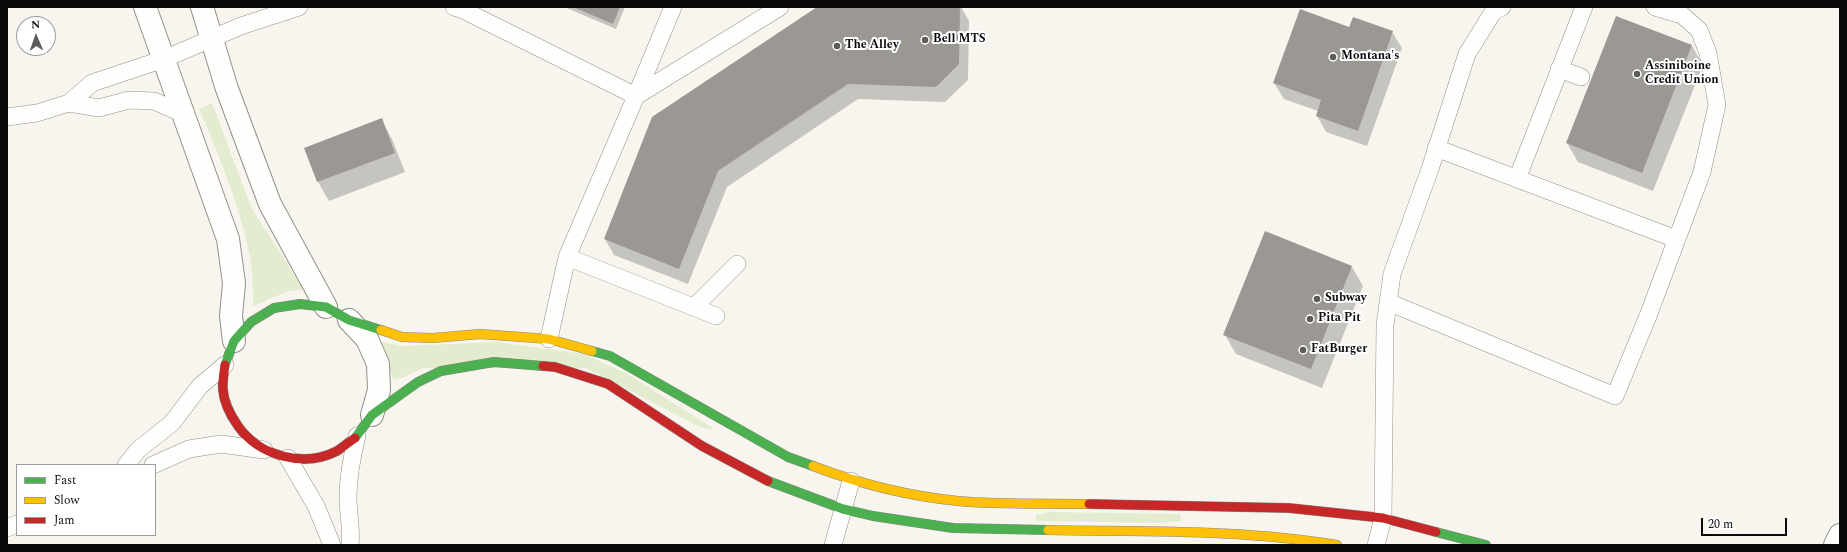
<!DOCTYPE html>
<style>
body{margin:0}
#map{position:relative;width:1847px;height:552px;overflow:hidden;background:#f8f5ee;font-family:Spectral,serif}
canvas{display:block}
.frame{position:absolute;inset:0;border:8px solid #0a0a0a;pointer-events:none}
.legend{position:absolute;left:16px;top:464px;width:140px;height:72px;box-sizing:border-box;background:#fff;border:1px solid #9d9d9d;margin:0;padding:5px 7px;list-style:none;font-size:12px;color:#0a0a0a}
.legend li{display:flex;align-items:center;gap:8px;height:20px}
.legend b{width:20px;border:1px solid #9d9d9d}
.north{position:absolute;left:16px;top:16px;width:40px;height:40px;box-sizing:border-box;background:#fff;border:1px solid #9d9d9d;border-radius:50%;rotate:358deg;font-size:11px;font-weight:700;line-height:16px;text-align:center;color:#0a0a0a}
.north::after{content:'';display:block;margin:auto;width:14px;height:18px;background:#5d5c5a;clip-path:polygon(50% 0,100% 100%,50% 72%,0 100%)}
.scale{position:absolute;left:1701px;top:518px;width:86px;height:18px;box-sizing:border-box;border:2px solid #0a0a0a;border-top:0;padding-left:5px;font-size:12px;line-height:14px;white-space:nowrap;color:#0a0a0a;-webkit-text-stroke:3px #fff;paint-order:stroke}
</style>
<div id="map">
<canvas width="1847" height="552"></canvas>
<div class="frame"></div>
<ul class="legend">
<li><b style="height:5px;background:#4caf50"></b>Fast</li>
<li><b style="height:5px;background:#ffc107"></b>Slow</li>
<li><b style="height:5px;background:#c62828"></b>Jam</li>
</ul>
<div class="north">N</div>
<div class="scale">20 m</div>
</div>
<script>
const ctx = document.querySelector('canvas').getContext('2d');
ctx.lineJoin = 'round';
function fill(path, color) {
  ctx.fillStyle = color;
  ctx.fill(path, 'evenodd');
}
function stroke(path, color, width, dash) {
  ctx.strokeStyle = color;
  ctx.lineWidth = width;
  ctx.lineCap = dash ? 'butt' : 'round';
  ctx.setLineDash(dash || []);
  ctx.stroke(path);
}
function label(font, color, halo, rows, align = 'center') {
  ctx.font = font + ' Spectral,serif';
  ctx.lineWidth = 4;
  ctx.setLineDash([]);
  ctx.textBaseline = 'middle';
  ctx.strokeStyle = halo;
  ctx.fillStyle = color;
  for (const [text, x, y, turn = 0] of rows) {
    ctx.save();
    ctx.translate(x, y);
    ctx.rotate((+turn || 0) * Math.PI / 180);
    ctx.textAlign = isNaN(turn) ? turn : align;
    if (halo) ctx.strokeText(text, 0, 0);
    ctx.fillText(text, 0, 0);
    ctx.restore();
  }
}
fill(new Path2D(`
 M212,103L251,207L303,289L286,292L253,306C253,292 253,277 251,263C243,214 219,155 199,109Z
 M381,342L403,346L497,342L584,354L626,373L713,428L711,430L694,424L586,368H423L402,378L394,380L389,369Z
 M1050,512L1180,514L1181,521L1162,523L1036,521V515Z`), '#e4eccf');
fill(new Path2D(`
 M564,7H625L616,29Z
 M818,7H961L969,21L968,80L945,102L858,99L727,187L688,284L614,255L605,239Z
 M1350,28L1392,32L1402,48L1367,146L1326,132L1317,116L1318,111L1284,99L1274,83Z
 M1692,46L1703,65L1653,191L1578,162L1567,143Z
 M381,120L392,139L405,172L329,201L318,182L306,148Z
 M1352,267L1363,286L1322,388L1236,354L1225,335Z`), '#0003');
fill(new Path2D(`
 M573,7H620L613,24Z
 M817,7H960L959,64L936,87L848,84L718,171L679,269L604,239L652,117Z
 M1300,9L1349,27L1353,17L1393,31L1358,131L1316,116L1321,100L1273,83Z
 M1616,16L1692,45L1642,173L1566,143Z
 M382,118L395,153L317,182L304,148Z
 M1265,231L1352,266L1311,369L1223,335Z`), '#9b9894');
const lane = new Path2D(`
 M454,7L461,9L636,96L673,7
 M1559,69L1581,77
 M69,103L99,108L129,100L154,101L184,114
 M7,117L37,113L69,103L92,83L164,59L241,26L299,7
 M1436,148L1676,239
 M1517,179L1584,7
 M567,257L716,316
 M1388,302L1615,396L1648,316L1702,172L1717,105L1708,53L1699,30L1682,15L1655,7
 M694,307L737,264
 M549,339L567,257L636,96L780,7
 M288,458L316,506L332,545
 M126,465L138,450L172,423L200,386L225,365
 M153,465L189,449L221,444L264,450
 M7,528L17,524
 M350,545C352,529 348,514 348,498C348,477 352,456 357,436
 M833,545L851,481
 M1376,545L1383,518L1385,325L1392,274L1430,169L1467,54L1493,12L1502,7`);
const street = new Path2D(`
 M145,7L228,239L234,283L231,316L234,341
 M202,7L227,89L270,204L326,307
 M349,320L367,339L378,364L379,390L372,415
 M1835,545L1840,535`);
const fast = new Path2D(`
 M592,351L610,356L788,457L813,466
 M225,365L234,341L251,322L274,308L300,304L326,307L349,320L381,330
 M355,438L372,415L418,382L441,371L494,362L543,366
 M768,481L843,509L873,516L953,528L1048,530
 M1436,532L1486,545`);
const slow = new Path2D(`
 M381,330L402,337L433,338L480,334L549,339L592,351
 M813,466C860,484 908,496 958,501C1000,505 1047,503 1089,504
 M1048,530C1144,532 1242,529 1337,545`);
const jam = new Path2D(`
 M225,365C224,373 222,382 223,390C224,403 231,416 238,426C259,456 304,468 337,451C343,447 349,442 355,438
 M543,366L555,367L608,384L702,446L768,481
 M1089,504L1289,508L1383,518L1436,532`);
stroke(lane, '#91908d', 18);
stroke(street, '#91908d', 24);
stroke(fast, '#888683', 10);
stroke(slow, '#888683', 10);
stroke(jam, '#888683', 10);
stroke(lane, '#fefefc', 17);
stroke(street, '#fefefc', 22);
stroke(fast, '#4caf50', 9);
stroke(slow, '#ffc107', 9);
stroke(jam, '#c62828', 9);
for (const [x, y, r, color] of [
 [925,40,4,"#5d5c5a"],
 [837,46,4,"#5d5c5a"],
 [1333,57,4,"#5d5c5a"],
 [1637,74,4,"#5d5c5a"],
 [1317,299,4,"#5d5c5a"],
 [1310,319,4,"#5d5c5a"],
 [1303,350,4,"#5d5c5a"]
]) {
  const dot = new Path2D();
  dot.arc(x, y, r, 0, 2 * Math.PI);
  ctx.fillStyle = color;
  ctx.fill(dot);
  stroke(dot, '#fff', 1.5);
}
label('bold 12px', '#0a0a0a', '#fff', [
 ["Bell MTS",933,40],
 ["The Alley",845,46],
 ["Montana's",1341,57],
 ["Assiniboine",1645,67],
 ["Credit Union",1645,81],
 ["Subway",1325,299],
 ["Pita Pit",1318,319],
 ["FatBurger",1311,350]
], 'left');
</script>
